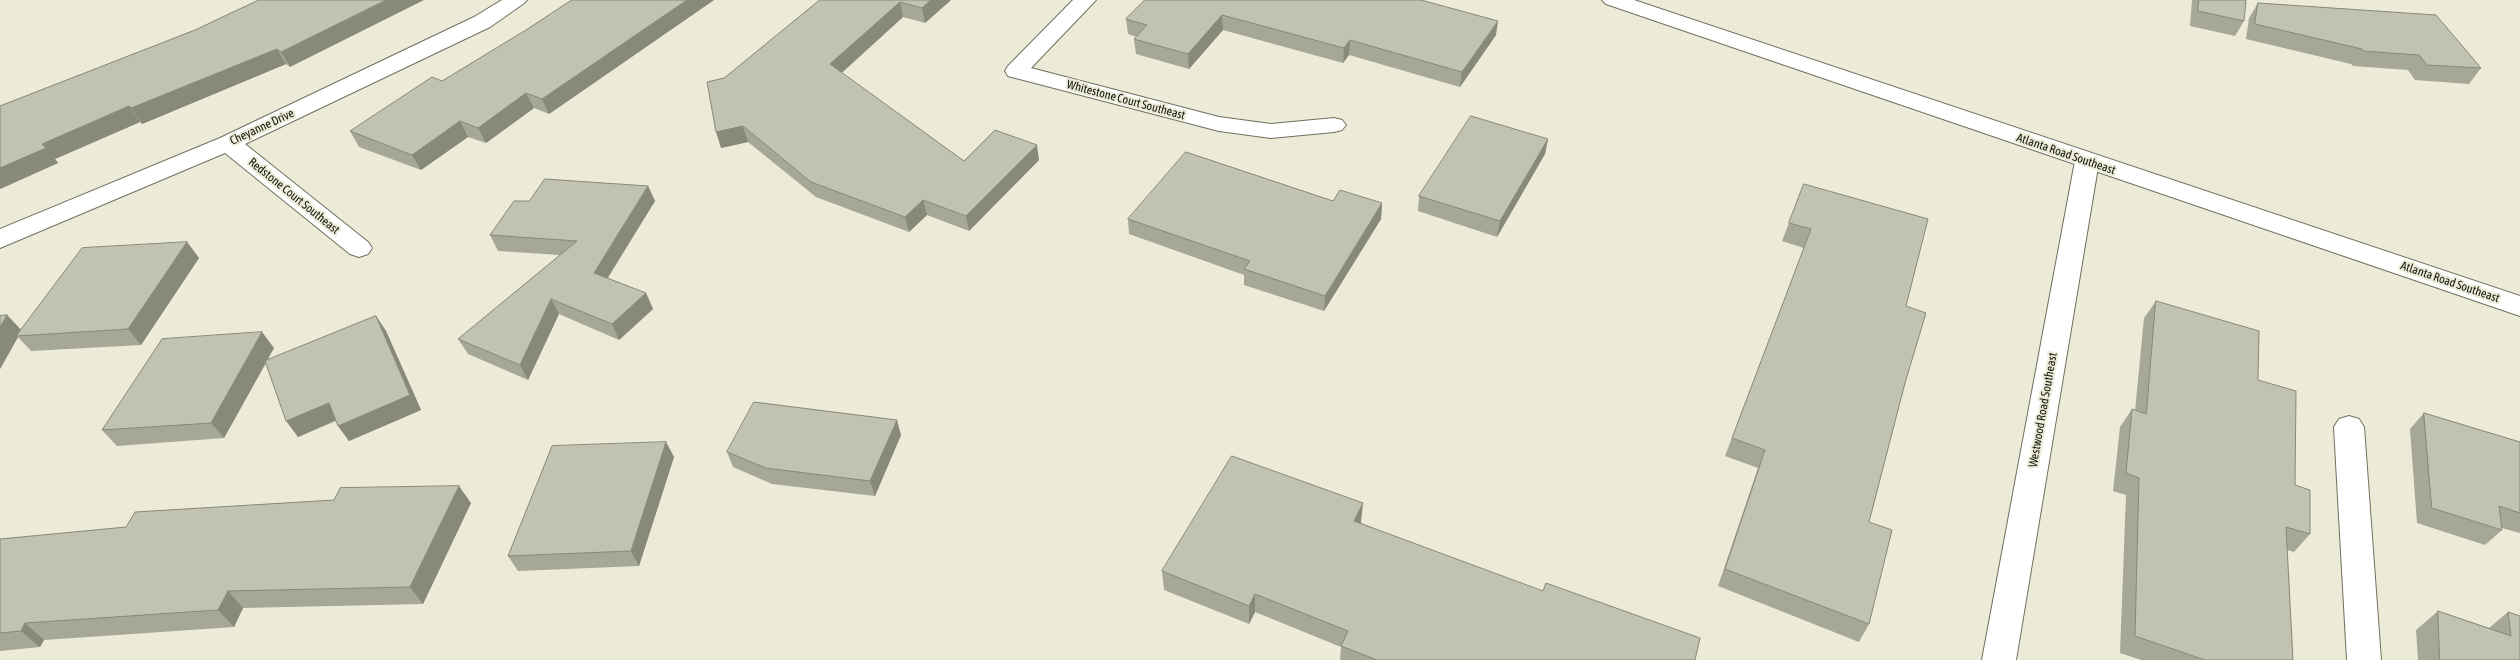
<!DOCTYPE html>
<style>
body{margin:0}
canvas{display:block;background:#ebebd8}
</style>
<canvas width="2520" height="660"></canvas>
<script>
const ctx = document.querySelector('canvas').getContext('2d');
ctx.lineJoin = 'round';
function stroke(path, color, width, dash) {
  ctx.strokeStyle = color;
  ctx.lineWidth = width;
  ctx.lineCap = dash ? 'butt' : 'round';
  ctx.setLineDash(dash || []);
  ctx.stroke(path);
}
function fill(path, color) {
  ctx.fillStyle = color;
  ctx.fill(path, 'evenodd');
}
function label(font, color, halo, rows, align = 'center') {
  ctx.font = font + ' "Asap Condensed",sans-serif';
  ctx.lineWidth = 4;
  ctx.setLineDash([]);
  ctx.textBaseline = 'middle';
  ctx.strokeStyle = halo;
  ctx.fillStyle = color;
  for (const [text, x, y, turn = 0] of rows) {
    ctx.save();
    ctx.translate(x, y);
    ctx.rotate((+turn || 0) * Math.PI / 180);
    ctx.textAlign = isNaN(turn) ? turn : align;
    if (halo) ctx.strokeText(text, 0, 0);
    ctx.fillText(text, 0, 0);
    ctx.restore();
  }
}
const service = new Path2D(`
 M2349,416L2359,419L2364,427L2381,660H2347L2334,427L2339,419Z`);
const minor = new Path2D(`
 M502,0H527L523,4L490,27L245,144L368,242L372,248L368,254L359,257L350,254L225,153L0,248V229L220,138L474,17Z
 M1073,0H1096L1031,68L1219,117L1271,124L1334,118L1342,120L1346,125L1342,130L1334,132L1271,138L1219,131L1008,76L1005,71L1008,66Z
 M2087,153L2096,156L2099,161L2016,660H1982L2075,161L2078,156Z`);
const secondary = new Path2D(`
 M1602,0H1634L2520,296V316L1606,4Z`);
stroke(service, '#70705f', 2);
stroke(minor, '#70705f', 2);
stroke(secondary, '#70705f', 2);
fill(service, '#fff');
fill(minor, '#fff');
fill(secondary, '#fff');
fill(new Path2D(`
 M259,0L290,67L286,64L142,124L140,122L55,159L58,163L0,189V106L195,30Z
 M572,0H714L549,114L534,108L486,143L468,137L421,170L359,147L350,131L442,81L526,30Z
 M820,0H951L925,23L903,17L841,73L964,161L1039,160L969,231L927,215L909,232L816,197L748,142L721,148L724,78Z
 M1145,0L1496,35L1460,87L1349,55L1343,63L1223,30L1189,69L1136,54L1134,39L1137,37L1128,34L1126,19Z
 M2192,0H2246L2244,21L2235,36L2190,26Z
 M2258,3L2481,68L2469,84L2415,80L2408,70L2353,66L2351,64L2246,39L2249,18Z
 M1548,139L1545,154L1497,237L1418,211L1419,196Z
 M1804,184L1906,306L1905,383L1869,522V624L1859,642L1718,586L1758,468L1725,456L1804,248L1782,241Z
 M648,186L655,201L608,278L646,293L653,309L619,340L559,314L528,380L468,354L458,339L560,255L498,251L490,235L529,201Z
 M1333,201L1382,203L1381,219L1324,311L1244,285V275L1129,234L1128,219Z
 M187,242L199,258L141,345L31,351L18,337L0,369L7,315L21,330Z
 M2156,301L2258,380L2295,485L2310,534L2294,552L2287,550L2293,660H2141L2120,653L2126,495L2113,491L2120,427L2132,409L2135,411L2144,318Z
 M376,316L386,331L421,410L349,441L336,421L298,437L266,363L224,438L117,446L102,430L274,348L267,360Z
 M2424,413L2520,442V533L2502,528V530L2485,545L2417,523L2410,429Z
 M901,435L875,496L772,484L733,467L727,452Z
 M666,442L674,457L639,566L518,571L508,556Z
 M471,503L423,604L243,608L234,627L44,640L40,647L0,651V539Z
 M1361,522V523L1695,660H1340L1341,647L1255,612L1249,624L1164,590L1162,571Z
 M2438,611L2489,628L2508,612L2520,660H2418L2416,630Z`), '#a7a797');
fill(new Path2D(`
 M386,0H424L290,67L281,52Z
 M687,0H714L549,114L542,99Z
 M931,0H951L925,23L922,8Z
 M900,2L903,17L834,80L830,64Z
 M1222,15L1223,30L1189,69L1188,54Z
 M1498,21L1496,35L1460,87L1462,72Z
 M1350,40L1349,55L1343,63L1344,48Z
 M277,49L286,64L142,124L131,108Z
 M526,93L534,108L486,143L478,128Z
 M129,106L140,122L55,159L58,163L0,189V168L42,144Z
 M460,121L468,137L421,170L412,155Z
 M743,126L748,142L721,148L716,132Z
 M1548,139L1545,154L1497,237L1500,221Z
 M1037,145L1039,160L969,231L966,216Z
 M648,186L655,201L601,288L594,273Z
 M923,200L927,215L909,232L905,217Z
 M1382,203L1381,219L1324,311L1325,296Z
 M187,242L199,258L141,345L128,329Z
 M646,293L653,309L619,340L612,324Z
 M551,299L559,314L528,380L520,365Z
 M7,315L22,331L16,336L18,337L0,369V327Z
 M376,316L386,331L421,410L349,441L338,426Z
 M262,332L274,348L224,438L211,423Z
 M329,403L340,418L298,437L286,421Z
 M897,420L901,435L875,496L870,481Z
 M666,442L674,457L639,566L631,551Z
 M459,486L471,503L423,604L410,587Z
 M1363,503L1361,522L1352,540L1354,521Z
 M228,591L243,608L234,627L218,610Z
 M1255,594V612L1249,624V606Z
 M25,623L44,640L40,647L21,631Z`), '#88887b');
const building = new Path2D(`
 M259,0H386L281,52L277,49L131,108L129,106L42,144L46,148L0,168V106L195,30Z
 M572,0H687L542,99L526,93L478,128L460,121L412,155L350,131L432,77L442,81L526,30Z
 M820,0H931L922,8L900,2L830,64L964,161L995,130L1037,145L966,216L923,200L905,217L811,182L743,126L716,132L707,82L724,78Z
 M1145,0H1421L1498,21L1462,72L1350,40L1344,48L1222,15L1188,54L1134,39L1147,25L1126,19Z
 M2199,0H2246L2244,21L2198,11Z
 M2258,3L2436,15L2481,68L2427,65L2419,55L2363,51L2362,49L2255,24Z
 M1471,116L1548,139L1500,221L1419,196Z
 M1186,152L1333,201L1340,190L1382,203L1325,296L1244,269L1250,261L1128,219Z
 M545,179L648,186L594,273L646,293L612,324L551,299L520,365L458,339L577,241L490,235L514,201H529Z
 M1804,184L1928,219L1906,306L1926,313L1905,383L1869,522L1892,530L1869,624L1725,569L1765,450L1732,438L1811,229L1789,223Z
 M187,242L128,329L16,336L82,248Z
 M2156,301L2259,331L2258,380L2296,391L2295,485L2310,490V534L2286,527L2293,660H2205L2135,636L2139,478L2126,473L2132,409L2146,414Z
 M7,315L0,327V316Z
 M376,316L410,395L338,426L329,403L286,421L265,361Z
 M262,332L211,423L102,430L162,339Z
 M754,402L897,420L870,481L766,468L727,452Z
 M2424,413L2520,442V513L2499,506L2502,530L2432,508Z
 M666,442L631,551L508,556L552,446Z
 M1232,456L1363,503L1354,521L1543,591L1546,583L1700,638L1695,660H1377L1341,646L1348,631L1255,594L1249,606L1162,571Z
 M459,486L410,587L228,591L218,610L25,623L21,631L0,633V539L126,527L135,512L334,500L340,488Z
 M2438,611L2511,636L2508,612L2520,616V660H2440Z`);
fill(building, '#c2c2b0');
stroke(building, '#88887b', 1);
label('12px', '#12120b', '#ebebd8', [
 ["Whitestone Court Southeast",1126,100,15],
 ["Cheyanne Drive",262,127,-25],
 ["Atlanta Road Southeast",2066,154,19],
 ["Redstone Court Southeast",294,196,39],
 ["Atlanta Road Southeast",2450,282,19],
 ["Westwood Road Southeast",2043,410,-80]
]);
</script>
